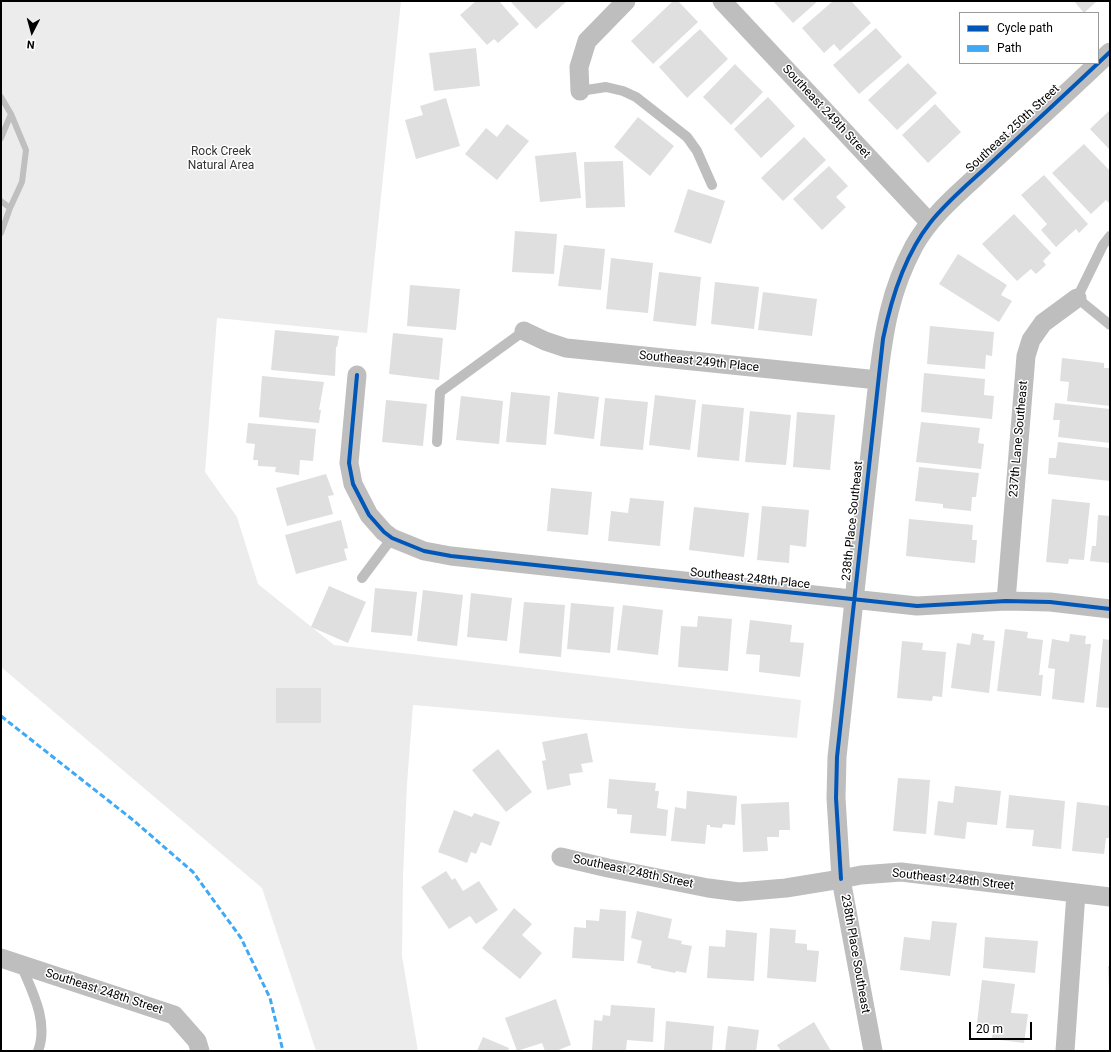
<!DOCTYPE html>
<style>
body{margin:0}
#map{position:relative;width:1111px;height:1052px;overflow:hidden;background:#fff;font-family:Roboto,sans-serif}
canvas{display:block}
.frame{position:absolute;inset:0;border:2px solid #000;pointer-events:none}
.legend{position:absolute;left:959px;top:12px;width:140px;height:52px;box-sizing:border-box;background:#fff;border:1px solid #999;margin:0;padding:5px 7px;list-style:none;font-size:12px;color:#000}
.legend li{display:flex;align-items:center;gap:8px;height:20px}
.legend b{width:20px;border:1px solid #999}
.north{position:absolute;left:12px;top:12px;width:40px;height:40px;-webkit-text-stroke:3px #fff;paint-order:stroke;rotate:186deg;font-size:11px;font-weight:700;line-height:16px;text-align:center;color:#000}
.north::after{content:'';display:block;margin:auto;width:14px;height:18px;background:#000;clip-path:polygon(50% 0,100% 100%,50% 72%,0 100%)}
.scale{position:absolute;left:969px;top:1022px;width:63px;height:18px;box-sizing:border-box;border:2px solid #000;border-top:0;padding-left:5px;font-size:12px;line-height:14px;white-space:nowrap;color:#000;-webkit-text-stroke:3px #fff;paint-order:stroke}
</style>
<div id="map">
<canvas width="1111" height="1052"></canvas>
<div class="frame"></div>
<ul class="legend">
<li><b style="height:5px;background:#0057b8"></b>Cycle path</li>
<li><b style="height:5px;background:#3fa9f5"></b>Path</li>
</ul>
<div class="north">N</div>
<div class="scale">20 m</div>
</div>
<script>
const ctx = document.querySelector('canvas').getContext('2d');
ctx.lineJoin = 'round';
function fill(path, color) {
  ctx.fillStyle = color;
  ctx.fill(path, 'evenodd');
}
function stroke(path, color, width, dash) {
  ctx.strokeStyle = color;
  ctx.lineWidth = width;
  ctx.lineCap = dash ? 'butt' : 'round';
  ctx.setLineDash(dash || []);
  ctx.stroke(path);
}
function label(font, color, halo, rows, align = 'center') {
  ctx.font = font + ' Roboto,sans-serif';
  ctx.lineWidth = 3;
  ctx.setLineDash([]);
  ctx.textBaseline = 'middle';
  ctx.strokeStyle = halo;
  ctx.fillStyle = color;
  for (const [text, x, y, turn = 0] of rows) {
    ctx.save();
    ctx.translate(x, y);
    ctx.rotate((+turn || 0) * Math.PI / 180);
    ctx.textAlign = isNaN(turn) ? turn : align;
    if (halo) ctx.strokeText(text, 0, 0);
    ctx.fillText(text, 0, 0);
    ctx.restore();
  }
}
fill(new Path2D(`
 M1,1H401L367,333L217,318L205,472L237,517L258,584L334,645L801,700L797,738L413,705L407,784L403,877L402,956L418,1051H316L262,888L1,667Z`), '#ececec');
stroke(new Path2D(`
 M1,97L11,114L26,150L22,182L10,208L1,233
 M1,138L11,114
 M1,201L10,208`), '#bfbfbf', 6);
fill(new Path2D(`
 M476,1H499L519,24L498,43L494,39L487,45L460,15Z
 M510,1H567L536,29Z
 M673,1H678L698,22L653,64L631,41Z
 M773,1H818L793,23Z
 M833,1H851L871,23L840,51L834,44L824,53L802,28Z
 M1074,1H1097L1084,13Z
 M876,28L902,57L859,94L833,65Z
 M700,29L728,59L687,98L659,67Z
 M476,48L480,86L434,91L429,53Z
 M908,63L937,93L897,130L868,100Z
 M735,64L763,92L731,125L703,97Z
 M768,97L795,126L761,158L734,129Z
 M446,98L460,146L416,159L405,120L423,115L420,106Z
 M935,104L961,132L928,163L902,135Z
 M1110,110V150L1090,129Z
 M638,117L674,146L650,176L614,147Z
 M507,124L529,141L497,180L465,154L486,128L497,137Z
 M804,137L826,160L783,201L761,178Z
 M1084,144L1110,171V202L1109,203L1106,200L1091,214L1052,173Z
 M576,152L581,198L540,202L535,156Z
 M623,161L625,207L586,208L584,162Z
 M829,166L848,186L836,197L846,207L822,230L793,199Z
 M1044,175L1088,224L1079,233L1076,229L1056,247L1041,230L1047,224L1021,195Z
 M688,189L725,201L711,244L674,232Z
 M1014,214L1051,253L1043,261L1046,265L1036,274L1031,269L1017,281L982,244Z
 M515,231L557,234L554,274L512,272Z
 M564,245L605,249L601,290L558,286Z
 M958,254L1007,285L1001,295L1012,301L999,322L939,284Z
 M611,258L653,263L648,313L606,309Z
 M659,272L701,277L696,326L653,321Z
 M715,282L759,287L754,329L711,324Z
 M410,285L460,289L456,330L407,326Z
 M763,292L817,299L812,336L758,330Z
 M930,326L994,332L992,356L986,355L985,369L927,364Z
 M275,330L339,336L337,347H336L335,376L271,370Z
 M393,333L443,338L439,380L389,374Z
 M1062,358L1104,363V368H1110V406L1067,401L1069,382L1060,381Z
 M924,373L985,379L984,395L994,396L992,419L921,412Z
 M262,376L324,382L319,410H321L319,423L259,417Z
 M511,392L550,396L546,445L506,442Z
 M558,392L599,397L594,439L554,434Z
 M655,395L696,400L690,450L649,445Z
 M461,396L503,401L499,444L456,440Z
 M605,398L648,402L643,450L600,446Z
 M386,400L427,404L423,446L382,442Z
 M1055,403L1110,409V443L1058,437L1060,420H1053Z
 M702,404L744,408L739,461L697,457Z
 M750,411L791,415L786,465L745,462Z
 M797,412L835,415L830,470L793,467Z
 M921,422L980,428L978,443L984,444L981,469L916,462Z
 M248,423L316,429L313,461L300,460L299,475L275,472L276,467L258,466V460H253L255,444L246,443Z
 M1058,442L1110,448V481L1048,474L1049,458H1056Z
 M919,467L979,473L976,497H972L971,511L943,508V504L915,501Z
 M326,474L334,495L328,496L333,514L287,526L276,488Z
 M551,488L592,492L588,535L547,531Z
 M630,498L664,501L660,546L608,541L611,511L628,513Z
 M1052,499L1090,503L1084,560L1069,559L1068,564L1046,562Z
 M762,506L809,510L806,547L790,545L789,563L757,560Z
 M694,507L749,513L744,557L689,550Z
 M1098,515L1110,516V563L1090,561L1092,546H1096Z
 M909,519L973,525L972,540H977L975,563L906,556Z
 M341,520L348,548L344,549L347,560L296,574L285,535Z
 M329,586L366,602L348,643L311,627Z
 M375,588L417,592L412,636L371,632Z
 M423,590L463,595L457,646L417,641Z
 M471,593L512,598L507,641L467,637Z
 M524,602L565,605L561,657L519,653Z
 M571,603L614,607L610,653L567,649Z
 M623,605L663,610L658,655L617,650Z
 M698,616L732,619L728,671L678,667L681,626L697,627Z
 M750,620L792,625L790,642L804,643L800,677L759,672L760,655L746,654Z
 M1005,629L1028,632L1027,638L1043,640L1039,675H1043L1041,696L997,691Z
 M972,633L984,635L983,640L995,641L989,693L951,688L957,643L970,645Z
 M1070,634L1086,636L1085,644H1091L1084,703L1052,699L1055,669L1048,668L1052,639L1069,642Z
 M1103,639L1110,640V708L1096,707Z
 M902,641L923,643L922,650L946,652L942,697L933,696L932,701L897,698Z
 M276,688H321V723H276Z
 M587,733L593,762L581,764L583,772L569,774L571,785L547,790L542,761L546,760L542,742Z
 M498,749L532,792L506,812L472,770Z
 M898,778L930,780L926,834L893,831Z
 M609,779L656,783L655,791H659L657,808L668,810L666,836L630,833L632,815L617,814V809L607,808Z
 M955,786L1001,791L997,825L967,822L965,839L934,835L938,801L953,803Z
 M687,791L737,796L735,825L723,824L722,828L710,827V825H707L705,844L671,841L675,807L686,809Z
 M1009,795L1065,801L1061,849L1032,846L1034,830L1006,828Z
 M789,802L790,830H779V837H767L768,851L743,852L741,804Z
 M1077,802L1110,806V838H1106L1104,854L1072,851Z
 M454,810L472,817L474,813L500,822L491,846L481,842L476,854L471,852L467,863L438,852Z
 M446,871L452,880L455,878L463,891L479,881L498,910L476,924L470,916L449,929L421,887Z
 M514,908L532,924L522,935L542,953L520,979L482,948Z
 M600,909L626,911L624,961L572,958L574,927L586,928V920L599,921Z
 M637,911L672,919L668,938L682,941L681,944L692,946L686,973L676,971L675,973L651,968V966L637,963L642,941L631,938Z
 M932,921L957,923L950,976L900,970L904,937L930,940Z
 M770,928L796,930L795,943L807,944V950L819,951L816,982L767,978Z
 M726,930L757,933L754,981L707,978L709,946L725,947Z
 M985,937L1038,941L1035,973L983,968Z
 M1108,966H1110V990H1109Z
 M982,980L1015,984L1011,1013L1028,1014L1024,1043L992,1039L993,1025L977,1023Z
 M556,999L571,1045L556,1051H545L542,1043L517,1051L505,1018Z
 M611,1005L655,1008L653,1042L627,1040L626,1051H592L594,1020L602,1021L603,1015L610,1016Z
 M666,1021L714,1026L712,1051H664Z
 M814,1022L831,1051H781L777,1045Z
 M728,1026L759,1030L756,1051H725Z
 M483,1037L509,1048L508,1051H477Z`), '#dfdfdf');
stroke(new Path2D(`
 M580,91L606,87L623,91L636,97L687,137L697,151L712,185
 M1110,236L1103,245L1077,298L1110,325
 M437,442L440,392L524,331
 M362,578L392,538
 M21,965C32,991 49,1022 38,1051`), '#bebebe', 10);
stroke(new Path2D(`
 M722,1L930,223
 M580,91L579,67L587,41L626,1
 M524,331L545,341L566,348L878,380
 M357,375L349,463L353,484L369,515L384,532L392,538L424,551L451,556L917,606L1006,601L1050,602L1110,609
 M1006,601L1026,356L1031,340L1043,323L1077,298
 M561,857L608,868L708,888L739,892L786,888L841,879L861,875L901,872L1110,897
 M1,958L174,1015L197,1041L200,1051
 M873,1051L841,879L836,798L837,757L878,380C884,330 890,291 914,246C932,213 965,188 992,162C1032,125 1071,89 1110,52
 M1065,1051L1076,893`), '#bebebe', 19);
stroke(new Path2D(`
 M1,716L133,820L193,872L241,938L270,998L283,1051`), '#3fa9f5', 3, [6, 3]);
stroke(new Path2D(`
 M357,375L349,463L353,484L369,515L384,532L392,538L424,551L451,556L917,606L1006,601L1050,602L1110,609
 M841,879L836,798L837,757L883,339C891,299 904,256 930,223C948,200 972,181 993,161C1032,125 1071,89 1110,52`), '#0057b8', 4);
label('12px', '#000', '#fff', [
 ["Southeast 249th Street",826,112,47],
 ["Southeast 250th Street",1013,129,-43],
 ["Southeast 249th Place",699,362,6],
 ["237th Lane Southeast",1019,439,-85],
 ["238th Place Southeast",853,521,-84],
 ["Southeast 248th Place",750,579,6],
 ["Southeast 248th Street",633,872,12],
 ["Southeast 248th Street",953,880,6],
 ["238th Place Southeast",855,954,80],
 ["Southeast 248th Street",104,992,18]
]);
label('12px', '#333', '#fff', [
 ["Rock Creek",221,152],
 ["Natural Area",221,166]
]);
</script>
